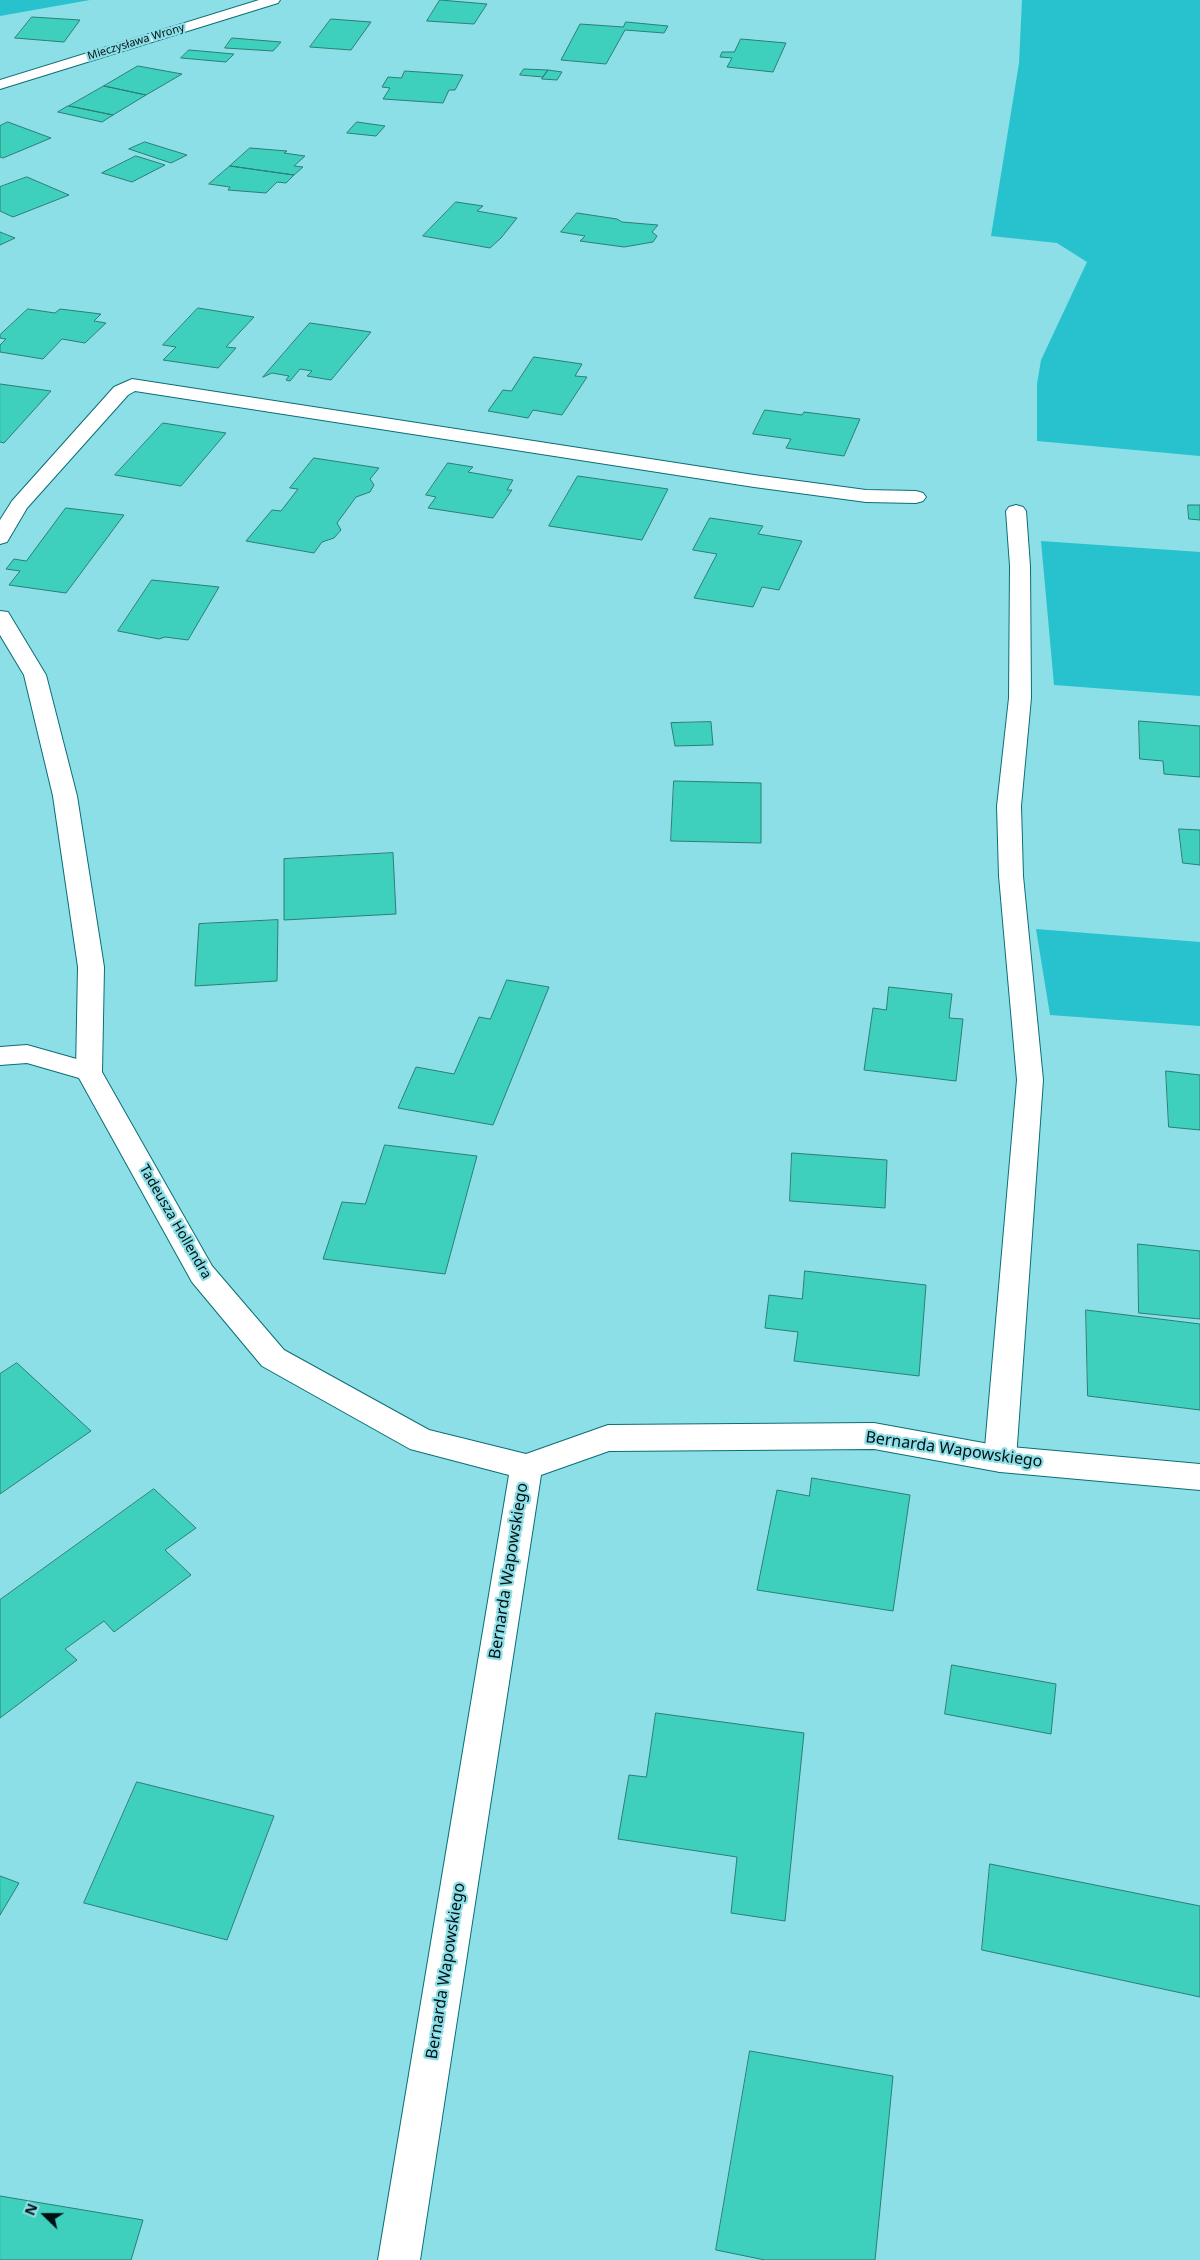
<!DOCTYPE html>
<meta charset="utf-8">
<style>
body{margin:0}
#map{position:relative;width:1200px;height:2260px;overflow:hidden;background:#8ddfe7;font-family:"Noto Sans",sans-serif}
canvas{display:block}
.north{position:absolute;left:20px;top:2190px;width:50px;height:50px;-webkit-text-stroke:4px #8ddfe7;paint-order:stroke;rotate:292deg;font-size:14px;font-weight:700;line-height:20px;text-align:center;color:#001114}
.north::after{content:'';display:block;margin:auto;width:18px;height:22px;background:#001114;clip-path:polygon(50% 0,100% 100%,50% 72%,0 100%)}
</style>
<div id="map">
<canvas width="1200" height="2260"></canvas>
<div class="north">N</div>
</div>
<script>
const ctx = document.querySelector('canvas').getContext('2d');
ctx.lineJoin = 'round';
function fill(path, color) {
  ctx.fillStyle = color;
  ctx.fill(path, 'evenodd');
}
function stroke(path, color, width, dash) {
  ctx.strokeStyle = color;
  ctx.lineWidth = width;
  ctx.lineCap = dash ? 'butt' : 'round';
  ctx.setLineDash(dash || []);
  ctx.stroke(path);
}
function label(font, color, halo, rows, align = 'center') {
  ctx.font = font + ' "Noto Sans",sans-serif';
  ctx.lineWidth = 4.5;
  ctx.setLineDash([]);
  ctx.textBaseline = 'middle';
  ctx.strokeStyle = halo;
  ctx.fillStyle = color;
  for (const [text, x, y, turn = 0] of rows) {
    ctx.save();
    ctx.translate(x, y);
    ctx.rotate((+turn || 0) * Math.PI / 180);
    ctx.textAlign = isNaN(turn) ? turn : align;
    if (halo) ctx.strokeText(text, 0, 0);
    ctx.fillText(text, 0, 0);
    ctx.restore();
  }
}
fill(new Path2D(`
 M0,0H90L0,16Z
 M1022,0H1200V456L1037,441V384L1041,360L1087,262L1057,243L991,236L1019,63Z
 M1041,541L1200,552V696L1054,685Z
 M1036,929L1200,942V1026L1050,1015Z`), '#27c2ce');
const building = new Path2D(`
 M440,0L487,4L474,24L427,21Z
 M32,17L80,20L64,42L15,38Z
 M331,19L371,22L351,50L310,47Z
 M626,22L668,26L664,33L625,30L606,64L561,60L580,24L623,27Z
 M232,38L281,42L273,51L225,48Z
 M741,39L786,43L773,72L727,67L732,58L720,57L722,52H734Z
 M189,50L234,54L226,62L181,58Z
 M138,66L182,74L146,95L104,86Z
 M524,69L548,70L543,77L520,75Z
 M548,70L562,72L557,80L542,79Z
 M405,71L463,75L455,90H449L443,103L383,99L390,88L382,87L388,77L401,78Z
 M104,86L146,95L113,115L69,106Z
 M68,106H69L113,115L102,122L58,112Z
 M8,122L51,138L3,158L0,157V126Z
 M357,122L385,126L376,136L347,133Z
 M145,142L187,155L171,163L129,149Z
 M250,148L287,151L284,153L305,156L294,166L303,167L294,175L230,166Z
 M136,156L165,165L132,182L102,173Z
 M230,166L294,175L286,183L277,182L266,193L228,190L230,187L209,184Z
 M27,177L69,195L13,217L0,211V187Z
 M456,202L483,206L477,211L517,218L501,238L490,248L423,236Z
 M577,213L617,219L622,222L658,225L652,232L657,236L653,242L624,247L580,241L585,236L561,232Z
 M0,232L15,238L0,245Z
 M198,308L254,317L226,347L236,348L218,368L163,360L176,347L163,345Z
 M28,309L55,313L60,309L101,314L94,321L106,323L85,343L62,339L43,359L0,352V345L6,339L0,338V335Z
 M310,323L371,332L331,380L307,376L312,371L300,369L290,381L286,380L289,376L272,373L263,377Z
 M534,357L582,364L575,376L587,377L562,415L533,410L528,418L488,411L503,390L511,391Z
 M0,384L51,391L4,443L0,442Z
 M765,410L802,415L804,412L860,419L844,456L786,448L791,439L753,434Z
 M163,423L226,433L181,486L115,475Z
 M314,458L379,468L370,479L374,485L370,492L356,497L337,523L341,530L334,538L322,542L314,553L246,541L272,510L281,511L298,489L290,488Z
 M448,463L473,467L468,472L513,480L507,490H512L493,518L428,508L436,497L426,495Z
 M578,476L668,489L642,540L549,526Z
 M1188,505H1200V520L1189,519Z
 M66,508L124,515L66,593L9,585L20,571L6,569L14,559L26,561Z
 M710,518L763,526L758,534L802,541L779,590L762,587L753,607L694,598L717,554L693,550Z
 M152,580L219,587L188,640L165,637L159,639L118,631Z
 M1139,721L1200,726V777L1164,774L1163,761L1140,759Z
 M711,722L713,745L675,746L671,723Z
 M674,781L761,783V843L671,841Z
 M1179,829L1200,830V865L1183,863Z
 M393,853L396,914L284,920V859Z
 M278,920L277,981L195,986L199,924Z
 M507,980L549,987L493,1125L398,1108L416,1067L454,1074L479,1017L490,1019Z
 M889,987L952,994L949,1018L963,1019L956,1081L864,1070L873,1008L886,1010Z
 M1166,1071L1200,1075V1130L1169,1127Z
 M385,1145L477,1156L445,1274L323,1259L342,1202L365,1204Z
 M792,1153L887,1160L885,1208L790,1201Z
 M1138,1244L1200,1251V1319L1139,1313Z
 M805,1271L926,1285L919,1376L794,1361L798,1332L765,1328L769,1295L802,1299Z
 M1086,1310L1200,1324V1410L1088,1396Z
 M17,1363L91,1431L0,1494V1374Z
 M812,1478L910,1495L893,1611L757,1590L777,1490L809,1496Z
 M154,1489L196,1528L165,1550L191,1575L114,1632L104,1621L65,1649L77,1660L0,1718V1600Z
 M952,1665L1056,1684L1051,1734L945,1714Z
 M656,1713L804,1733L785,1921L731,1913L737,1857L618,1839L629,1775L646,1777Z
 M137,1782L274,1816L227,1940L84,1903Z
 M990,1864L1200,1906V1997L982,1950Z
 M0,1876L19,1883L0,1915Z
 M750,2051L893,2076L875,2260H765L716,2250Z
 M0,2196L143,2220L131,2260H0Z`);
fill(building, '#3ecfbd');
stroke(building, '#2b7f74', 1);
const service = new Path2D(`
 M132,379L754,475L866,490L916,491L923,493L926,497L923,501L916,503L866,502L754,487L135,391L128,395L27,508L7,542L0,544V520L12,501L114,387Z
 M1016,505L1023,507L1026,511L1030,566L1031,698L1021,806L1023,876L1043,1080L1016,1459L1011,1468L1000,1472L989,1468L984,1459L1017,1080L999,876L997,806L1009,698L1010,566L1006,511L1009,507Z
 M0,611L8,612L46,675L77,796L104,967L102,1072L98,1079L89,1081L80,1079L76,1072L78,967L53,796L24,675L0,635Z`);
const minor = new Path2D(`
 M27,1045L98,1065L212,1266L284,1350L429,1430L526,1454L608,1425L874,1423L1000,1446L1200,1464V1490L1000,1472L874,1449L609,1451L541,1475L420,2260H378L509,1475L410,1449L262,1366L192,1282L79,1078L27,1063L0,1065V1047Z`);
const tertiary = new Path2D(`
 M259,0H280L278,3L0,89V80Z`);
stroke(service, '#0b6e75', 2);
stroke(minor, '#0b6e75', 2);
stroke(tertiary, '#0b6e75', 2);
fill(service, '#fff');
fill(minor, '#fff');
fill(tertiary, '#fff');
label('11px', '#001114', '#8ddfe7', [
 ["Mieczysława Wrony",136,42,-17]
]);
label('14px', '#001114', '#8ddfe7', [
 ["Tadeusza Hollendra",175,1222,60]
]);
label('16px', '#001114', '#8ddfe7', [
 ["Bernarda Wapowskiego",954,1450,8],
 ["Bernarda Wapowskiego",509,1571,-81],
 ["Bernarda Wapowskiego",446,1971,-81]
]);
</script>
